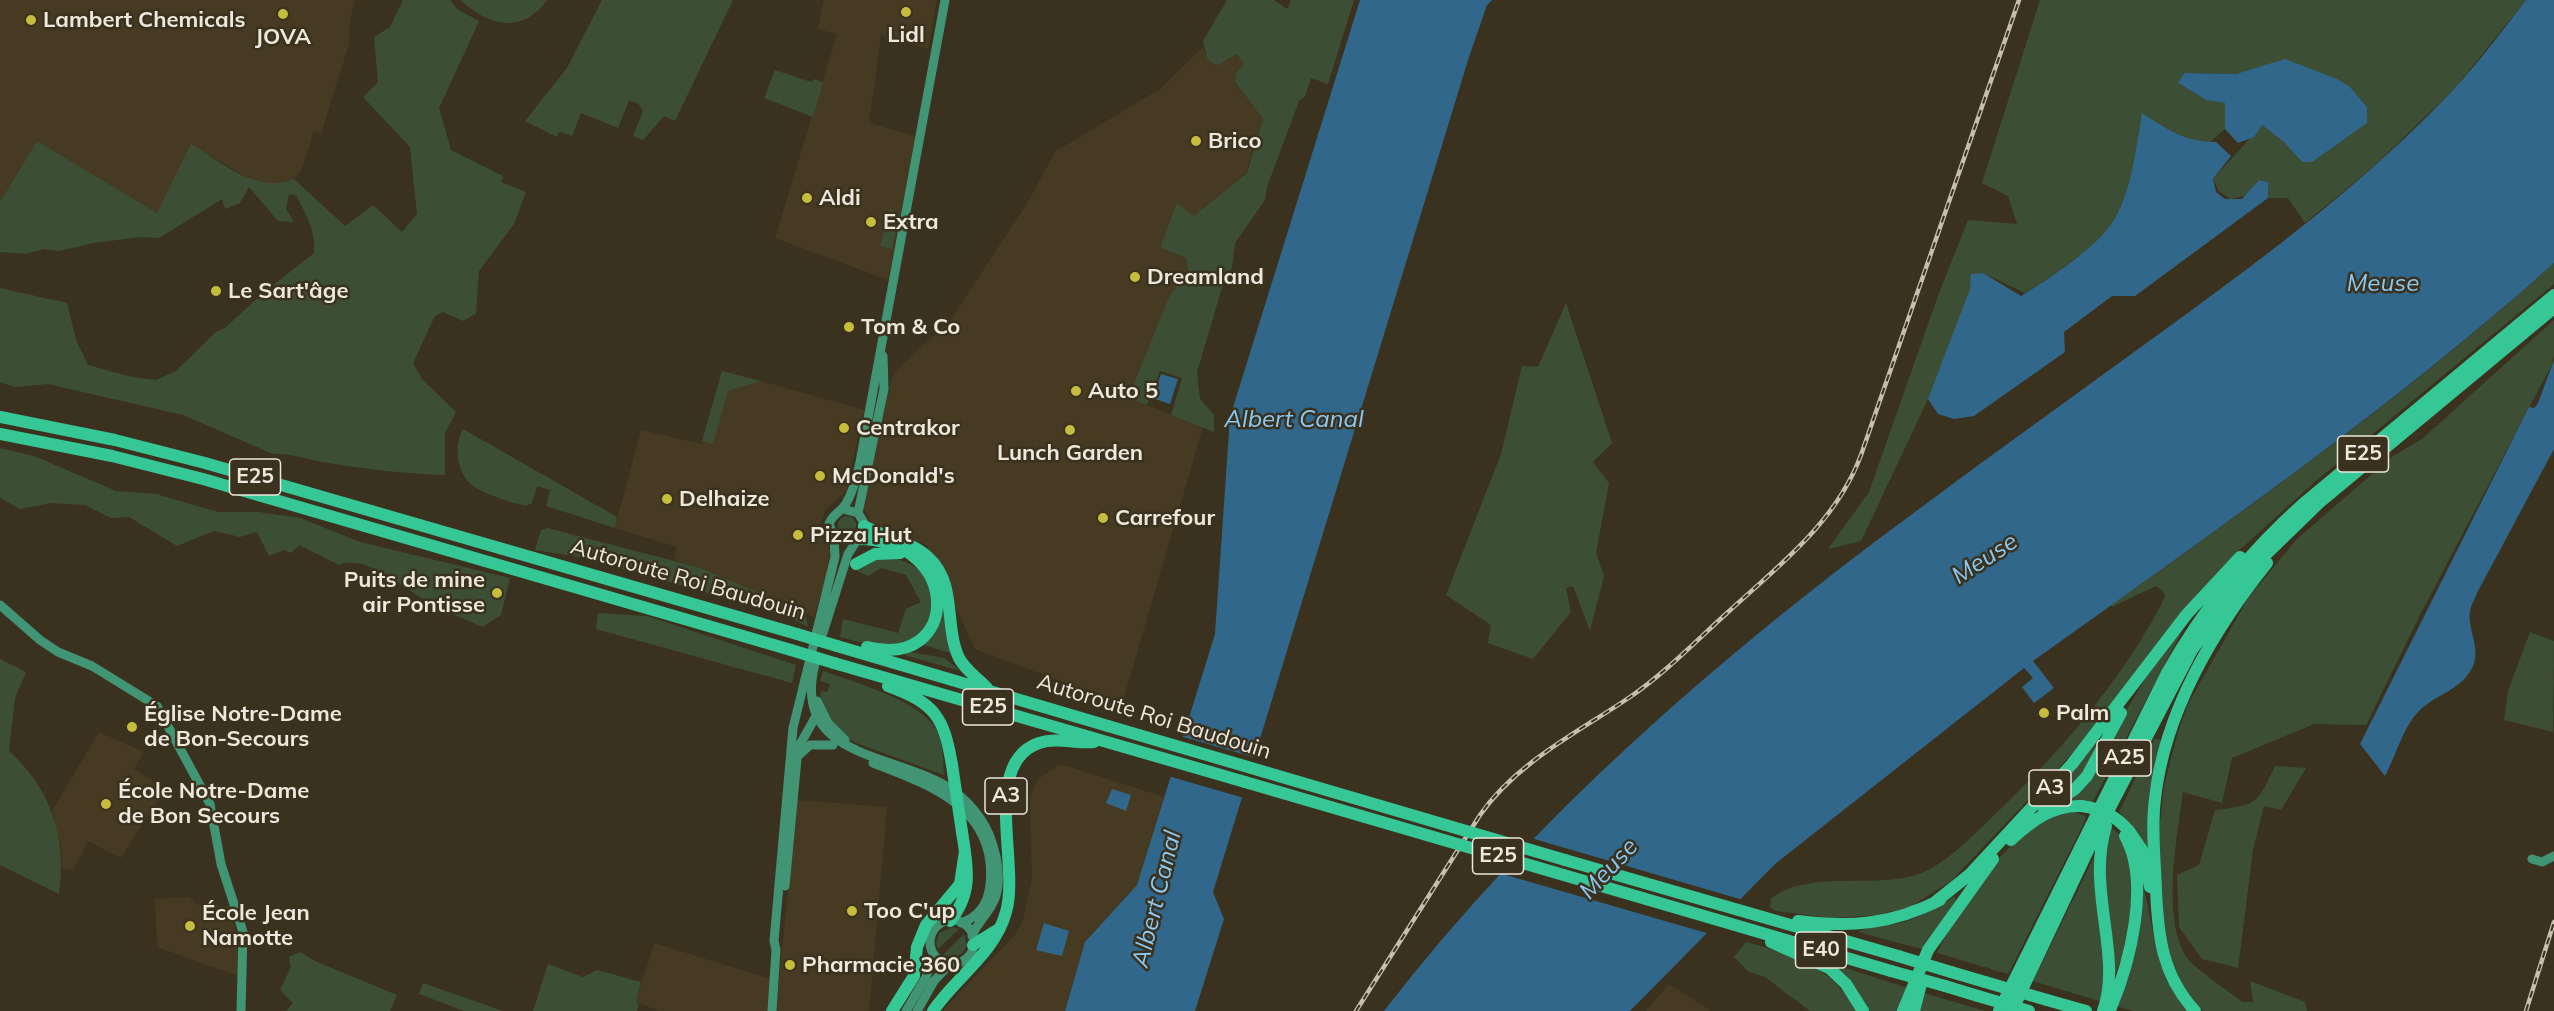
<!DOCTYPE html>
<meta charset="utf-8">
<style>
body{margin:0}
canvas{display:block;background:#3a311e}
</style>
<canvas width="2554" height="1011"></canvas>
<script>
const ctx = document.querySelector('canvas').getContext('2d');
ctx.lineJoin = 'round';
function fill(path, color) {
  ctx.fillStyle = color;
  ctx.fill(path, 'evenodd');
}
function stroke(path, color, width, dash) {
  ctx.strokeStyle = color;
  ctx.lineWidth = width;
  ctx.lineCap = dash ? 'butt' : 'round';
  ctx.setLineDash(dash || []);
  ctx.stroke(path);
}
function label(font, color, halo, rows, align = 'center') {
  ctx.font = font + ' Mulish,sans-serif';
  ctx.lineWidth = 5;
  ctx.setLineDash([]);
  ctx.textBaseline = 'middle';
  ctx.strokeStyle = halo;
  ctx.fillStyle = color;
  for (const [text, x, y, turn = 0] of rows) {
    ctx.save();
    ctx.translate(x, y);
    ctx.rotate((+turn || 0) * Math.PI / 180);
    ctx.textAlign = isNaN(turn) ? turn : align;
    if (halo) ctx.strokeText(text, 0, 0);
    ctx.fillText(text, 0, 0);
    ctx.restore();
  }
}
fill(new Path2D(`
 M0,0H355L350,21L349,44L321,134L314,131L302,168L294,179L279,184L255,182L191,145L157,213L37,141L0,202Z
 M824,0H937L928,49L881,35L869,123L915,136L888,280L775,238L837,34L818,29Z
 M1202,48L1213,65L1225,62L1235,54L1244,64L1236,73L1234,82L1263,119L1246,173L1194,216L1177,204L1160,246L1186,259L1188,270L1169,297L1128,398L1203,427L1122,704L975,649L927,545L870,522L862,503L893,374L951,319L1026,205L1056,151L1160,89Z
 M761,381L864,410L846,491L826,509L818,530L830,550L826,577L814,617L701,568L674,560L677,547L615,528L641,430L701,444L702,441L712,444L728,390Z
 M99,732L144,752L134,769L165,789L121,858L88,841L74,869L62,870L61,847L52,811Z
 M1064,765L1164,797L1137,885L1085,942L1065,1011H942L1014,936L1023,921L1032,880L1030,798L1037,780L1057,766Z
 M797,800L887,807L869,1011H776Z
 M189,897L198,905L228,906L237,934L238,976L157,947L155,899Z
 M654,943L774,980L771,1011H660L636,1002Z
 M1669,984L1712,1011H1646Z`), '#463b22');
fill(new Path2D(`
 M403,0H450L457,9L479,21L439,108L451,150L503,176L501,182L526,192L514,224L479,271L476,314L463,321L443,312L435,316L413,363L422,379L456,412L445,433V475C406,474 367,469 328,463C309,460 293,453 273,454L183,415L48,384L15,387L0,382V288L67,303L76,340L88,365L132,377L156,380L176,371L216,332L225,328L263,293L314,253C316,229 306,216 296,195L289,194L286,209L294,222L278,221L249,187L240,203L225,209L222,199L159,238L140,237L94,243L59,251L44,249L26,254L0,252V202L37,141L157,213L191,144C223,163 256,194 294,179L345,226L373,205L402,232L417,214L410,147L363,97L378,82L374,37L390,27Z
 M460,0H547C521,36 488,25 460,0Z
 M602,0H733L675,121L664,116L643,140L633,136L643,111L638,103L629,101L618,128L581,113L572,136L559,132L557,137L525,121L567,68Z
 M1227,0H1274L1287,9L1291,0H1354L1328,84L1311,78L1305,96L1299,101L1267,187L1265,200L1235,243L1232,267L1221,291L1197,372L1200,399L1214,415V432L1171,415L1182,378L1160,371L1147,405L1128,398L1169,297L1188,270L1186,258L1160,247L1177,203L1194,216L1247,173L1263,119L1235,82L1236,73L1244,64L1236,54L1219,65L1213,64L1207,58L1203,41Z
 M2040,0H2526L2455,88L2374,166L2305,223L2288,198H2268V182L2259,180L2245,196L2230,199L2219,191L2213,179L2262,125L2284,142L2302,162L2367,107L2350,87L2285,60L2236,74L2184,73L2178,83L2206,100L2225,103V129L2210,142C2184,142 2164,127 2143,114C2136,149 2132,189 2114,220C2098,247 2051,276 2025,293L1983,273L1971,274L1973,287L1928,399L1861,541L1828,549L1869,492L1939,293L1968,220L2017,224L2008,196L1982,183Z
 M775,70L811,82L815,79L823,83L813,117L764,98Z
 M890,209L899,214L892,249L880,246Z
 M2554,263V284L2318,479L2234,555L2084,741L1951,881L1910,907L1876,915L1830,918L1776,911L1770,907L1771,898C1813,869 1869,889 1916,875C1941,867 1964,844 1982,827C2052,761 2121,684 2165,597L2163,591L2156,586L2112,607L2111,605C2263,498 2415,388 2554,263Z
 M1566,303L1612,443L1593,462L1609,483L1596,553L1604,576L1590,631L1573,586L1566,588L1571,612L1533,659L1488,643L1491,625L1446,595L1501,454L1522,366L1538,367Z
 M2554,320V355L2551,366L2421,613L2366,725L2314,724L2232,758L2222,803L2183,792C2177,837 2161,918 2187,958C2196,970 2229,991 2242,1002H2253L2250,981L2305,1002L2307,1011H2203L2186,992L2164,945L2158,843L2164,786L2178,732L2188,704L2249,597L2297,539L2393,456L2422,439Z
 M722,371L761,381L728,391L713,444L702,441Z
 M463,429L617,517L615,528L546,506L550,490L537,486L532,503L526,506C510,502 486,495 472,485C456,472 454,446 463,429Z
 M0,448L34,456L116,491L156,494L218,512H259L300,518L360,542L510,578L501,615L482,627C465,619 447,612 431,604C409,592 365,552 339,565L299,545L291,553L284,550L269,556L257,532L240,537L214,531L177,546L129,517L111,518L85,505L52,503L20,509L0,498Z
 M838 525a9 9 0 1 1 18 0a9 9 0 1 1-18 0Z
 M547,528L701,568L805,613L808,627L787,616L586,558L535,550L541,530Z
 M890,556C903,561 918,565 926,578C938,597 933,633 909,642C886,650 862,643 840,637L843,619L898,633L906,609L921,602L906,575L881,568L868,576L857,571L866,560Z
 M944,600L954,654L921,644L939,621Z
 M598,613L647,616L796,665L792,683L596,629Z
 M2187,622L2092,803H2062L2119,723L2146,677Z
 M2530,632L2554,641L2553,732L2504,720L2508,691Z
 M910,652L944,658L961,671L904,655Z
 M0,659L26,672L15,698L9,751C51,789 67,837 59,894L0,865Z
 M823,671C853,682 925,701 938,733C943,745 943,762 944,775L856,743L843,735L837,731L820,702L821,691L827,692L830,684L820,681Z
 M2109,729L2077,783L2045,804L2043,801Z
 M2155,738L2163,741L2148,858L2134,828L2119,812Z
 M2275,766L2306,768L2281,810L2264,806L2253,850L2238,968L2202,959L2179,927L2177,875L2199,865L2215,810C2258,805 2257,804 2275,766Z
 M2074,812L2086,816L2083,825L2008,974L1937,953C1962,901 2013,821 2074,812Z
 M2109,828C2147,838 2129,952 2114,977L2102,876Z
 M2096,853L2105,971L2103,1002L2033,981Z
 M2143,883C2154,935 2156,967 2189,1011H2133L2116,1006L2139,919Z
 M1955,896V901L1925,950L1858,932C1871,925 1889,926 1904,922C1923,916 1938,906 1955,896Z
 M953,927L959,929L938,949L936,943L939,933Z
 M964,934L967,945C963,956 954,959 943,955Z
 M1746,942C1795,956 1829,964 1857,1011H1810L1765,977L1749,972L1734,957Z
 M300,952L317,962L397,995L390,1011H286L293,1003L280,990L291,967L289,957Z
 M548,964L583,977L597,970L641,982L636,1002L639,1004L637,1011H533Z
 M1833,964L1908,988L1900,1011H1869L1856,988Z
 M423,983L503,1011H464L419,994Z
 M1921,992L1985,1011H1918Z`), '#3c4f35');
fill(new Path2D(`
 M1360,0H1492L1487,5L1469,57L1213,892L1224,919L1195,1011H1065L1085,942L1137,885L1215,634L1230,417Z
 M2526,0H2554V263C2391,409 2211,534 2033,661L2054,688L2034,703L2022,687L2033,678L2024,668L1775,864L1630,1011H1384C1534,817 1718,657 1915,512C1999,449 2085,388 2170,326C2269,254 2369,179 2453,90C2479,62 2503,30 2526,0Z
 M2285,59L2337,79L2350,87L2367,107V123L2312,162H2302L2284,142L2262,125L2254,137L2238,143L2225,129V103L2206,100L2178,83L2184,73L2236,74Z
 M2142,113C2169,130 2184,142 2216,142L2231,156L2213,179L2216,192L2225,199H2242L2259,180L2268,182V198L2135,296H2112L2064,332L2065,352L1974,416L1954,419L1938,414L1928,399L1970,289L1971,274L1983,273L2021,296C2048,279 2097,248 2114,220C2132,189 2136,148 2142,113Z
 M2554,360V449L2477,593C2475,599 2471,605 2470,611C2467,629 2481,647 2473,666C2463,689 2437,694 2420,710C2403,726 2396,756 2385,776L2360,744L2529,407L2534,408L2538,403Z
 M1161,374L1178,379L1170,404L1152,398Z
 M1112,789L1131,795L1126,811L1106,803Z
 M1044,923L1069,931L1062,956L1036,950Z`), '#31678a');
fill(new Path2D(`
 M1180,736L1256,758L1244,798L1168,776Z
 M1531,838L1743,900L1710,934L1499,873Z`), '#3a311e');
stroke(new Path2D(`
 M858,513L884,389L883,356
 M0,605L40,640L58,652L92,666L157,706L210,804L221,864L243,932L241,1011
 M823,633L848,554L863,531V521L858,513L843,509
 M815,664C792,753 882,753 939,782C961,793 979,812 989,834C996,852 1001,873 997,892C993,910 979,919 972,936
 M817,701L828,723L845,740
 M798,756L810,745H833
 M873,763C930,785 998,808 990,885C988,903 979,917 961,923
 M2532,859L2542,862L2554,856
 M785,886L798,748L816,716
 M930 942a22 22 0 1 1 44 0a22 22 0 1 1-44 0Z
 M772,1011L776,950L774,941L793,728L835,557L834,537L829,524C833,513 840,513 845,505C853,493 857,476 860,462L945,0
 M906,1011L926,977L934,955
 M917,1011L934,981L950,964`), '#419474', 9);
stroke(new Path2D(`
 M0,417L115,440L205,463L797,634
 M0,434L112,456L203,479L791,650
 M864,526C885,538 911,541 929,558C957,584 944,626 959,658C965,670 978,678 987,688
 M858,539C963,539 961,671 867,647
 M856,564L875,554L900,553
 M837,646L1108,726
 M834,663L1245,782
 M888,686C935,703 944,717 952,765
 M2044,810L2075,789L2087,776L2121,713
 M2129,831L2142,850L2150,887
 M2011,840C2031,821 2053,805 2081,806
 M1565,860L1898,956
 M1934,903L1969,875L2072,764L2187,614L2240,557
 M950,921C974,892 967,865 962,832
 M1798,921C1850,928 1893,924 1940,900
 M1752,930L1891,971
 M1771,942L1829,968L1846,984L1863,1011
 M973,945L997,930
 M1951,972L1985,982
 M1945,986L1978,996
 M2047,1000L2086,1011
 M2110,1010C2130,963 2151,882 2125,836
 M892,1011L914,976L917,947L926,925L960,884L965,851
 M933,1011C956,977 995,953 1006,912C1020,865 981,763 1039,743C1057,737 1076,744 1094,742
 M1903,1011L1928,950L1993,859
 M1914,1011L1922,980
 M1999,1011L2167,673C2203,609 2249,552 2304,503L2554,295
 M2012,1011L2092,842L2192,650L2251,569L2319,503L2554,308
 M2103,1011C2123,956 2086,890 2106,826
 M2195,1011C2162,975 2158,936 2156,890C2155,860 2151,829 2155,799C2164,713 2214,629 2267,563`), '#36c796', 12);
const rail = new Path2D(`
 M1356,1011L1480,815C1517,762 1577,733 1630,697C1665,673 1695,642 1727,613C1778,566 1836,523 1861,455L2019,0
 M2526,1011L2554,922`);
stroke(rail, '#c5bfb2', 4.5);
stroke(rail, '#3a311e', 2, [7]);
stroke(new Path2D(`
 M797,634L837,646
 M791,650L834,663
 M1108,726L1565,860
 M952,765L962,832
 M1245,782L1752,930
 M2081,806C2099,808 2116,816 2128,830
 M1898,956L1951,972
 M1891,971L1945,986
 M1985,982L2047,1000
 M1978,996L2029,1011`), '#36c796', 12);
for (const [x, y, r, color] of [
 [906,12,6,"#c6bc3d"],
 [283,14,6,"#c6bc3d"],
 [31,20,6,"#c6bc3d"],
 [1196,141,6,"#c6bc3d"],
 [807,198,6,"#c6bc3d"],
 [871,222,6,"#c6bc3d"],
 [1135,277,6,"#c6bc3d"],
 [216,291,6,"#c6bc3d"],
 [849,327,6,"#c6bc3d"],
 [1076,391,6,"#c6bc3d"],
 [844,428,6,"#c6bc3d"],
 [1070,430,6,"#c6bc3d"],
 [820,476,6,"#c6bc3d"],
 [667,499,6,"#c6bc3d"],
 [1103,518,6,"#c6bc3d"],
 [798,535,6,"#c6bc3d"],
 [497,593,6,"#c6bc3d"],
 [2044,713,6,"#c6bc3d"],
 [132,727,6,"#c6bc3d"],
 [106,804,6,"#c6bc3d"],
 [852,911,6,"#c6bc3d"],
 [190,926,6,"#c6bc3d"],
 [790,965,6,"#c6bc3d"]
]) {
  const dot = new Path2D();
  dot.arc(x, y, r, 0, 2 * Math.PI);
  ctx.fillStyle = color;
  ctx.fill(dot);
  stroke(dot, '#3a311e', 2);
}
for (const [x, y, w] of [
 [2363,454,51],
 [255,477,51],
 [988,707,51],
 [2124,758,54],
 [2050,788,42],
 [1006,796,42],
 [1498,856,51],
 [1821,950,51]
]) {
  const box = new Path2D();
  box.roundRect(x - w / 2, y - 18, w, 36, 4.5);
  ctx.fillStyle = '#3a311e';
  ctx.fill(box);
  stroke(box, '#ede8dc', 1.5);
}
label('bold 21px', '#ede8dc', null, [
 ["E25",2363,454],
 ["E25",255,477],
 ["E25",988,707],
 ["A25",2124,758],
 ["A3",2050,788],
 ["A3",1006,796],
 ["E25",1498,856],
 ["E40",1821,950]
]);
label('bold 22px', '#ede8dc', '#3a311e', [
 ["Lambert Chemicals",43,20],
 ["Lidl",906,35,"center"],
 ["JOVA",283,37,"center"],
 ["Brico",1208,141],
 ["Aldi",819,198],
 ["Extra",883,222],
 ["Dreamland",1147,277],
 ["Le Sart'âge",228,291],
 ["Tom & Co",861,327],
 ["Auto 5",1088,391],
 ["Centrakor",856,428],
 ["Lunch Garden",1070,453,"center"],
 ["McDonald's",832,476],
 ["Delhaize",679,499],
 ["Carrefour",1115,518],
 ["Pizza Hut",810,535],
 ["Puits de mine",485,580,"right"],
 ["air Pontisse",485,605,"right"],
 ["Palm",2056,713],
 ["Église Notre-Dame",144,714],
 ["de Bon-Secours",144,739],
 ["École Notre-Dame",118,791],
 ["de Bon Secours",118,816],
 ["Too C'up",864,911],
 ["École Jean",202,913],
 ["Namotte",202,938],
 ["Pharmacie 360",802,965]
], 'left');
label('22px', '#ede8dc', '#3a311e', [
 ["Autoroute Roi Baudouin",688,580,16],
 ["Autoroute Roi Baudouin",1154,717,17]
]);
label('italic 24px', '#8bc9f5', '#3a311e', [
 ["Meuse",2383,284],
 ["Albert Canal",1294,420],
 ["Meuse",1985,559,-33],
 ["Meuse",1609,869,-47],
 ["Albert Canal",1157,899,-76]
]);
</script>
